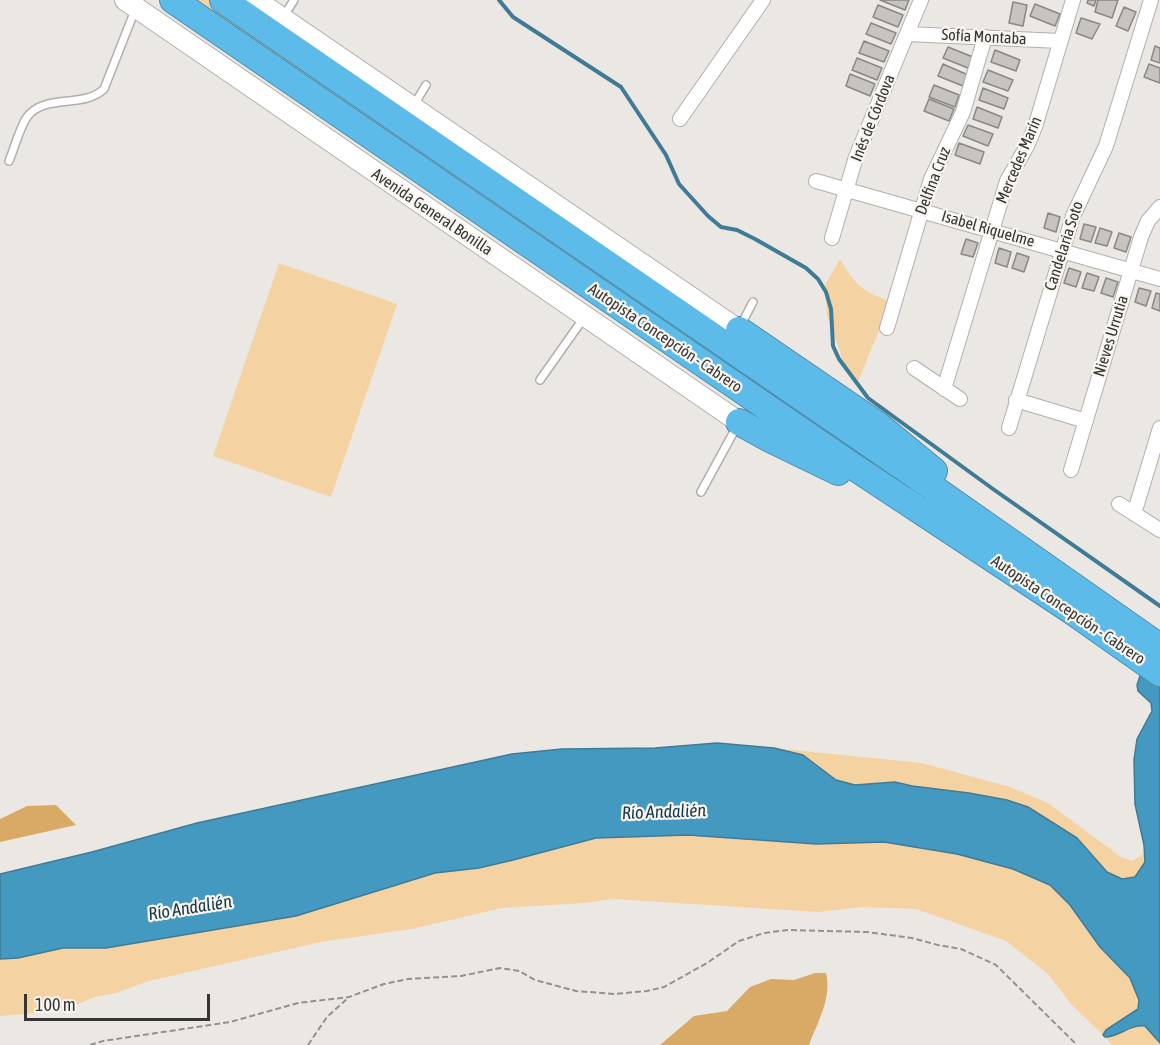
<!DOCTYPE html>
<meta charset="utf-8">
<style>
body{margin:0}
#map{position:relative;width:1160px;height:1045px;overflow:hidden;background:#ebe8e3;font-family:"Asap Condensed",sans-serif}
canvas{display:block}
.scale{position:absolute;left:24px;top:994px;width:186px;height:27px;box-sizing:border-box;border:3px solid #363533;border-top:0;padding-left:8px;font-size:18px;line-height:21px;white-space:nowrap;color:#363533;-webkit-text-stroke:4px #f9f5f0;paint-order:stroke}
</style>
<div id="map">
<canvas width="1160" height="1045"></canvas>
<div class="scale">100 m</div>
</div>
<script>
const ctx = document.querySelector('canvas').getContext('2d');
ctx.lineJoin = 'round';
function fill(path, color) {
  ctx.fillStyle = color;
  ctx.fill(path, 'evenodd');
}
function stroke(path, color, width, dash) {
  ctx.strokeStyle = color;
  ctx.lineWidth = width;
  ctx.lineCap = dash ? 'butt' : 'round';
  ctx.setLineDash(dash || []);
  ctx.stroke(path);
}
function label(font, color, halo, rows, align = 'center') {
  ctx.font = font + ' "Asap Condensed",sans-serif';
  ctx.lineWidth = 4.5;
  ctx.setLineDash([]);
  ctx.textBaseline = 'middle';
  ctx.strokeStyle = halo;
  ctx.fillStyle = color;
  for (const [text, x, y, turn = 0] of rows) {
    ctx.save();
    ctx.translate(x, y);
    ctx.rotate((+turn || 0) * Math.PI / 180);
    ctx.textAlign = isNaN(turn) ? turn : align;
    if (halo) ctx.strokeText(text, 0, 0);
    ctx.fillText(text, 0, 0);
    ctx.restore();
  }
}
fill(new Path2D(`
 M192,0H209L919,487L1090,608L914,495Z
 M840,259C855,286 863,291 891,302L858,381L844,364L827,315L825,285Z
 M279,263L397,304L331,497L213,456Z
 M774,748L922,763L1010,787L1048,803L1121,857L1132,861L1145,853V862L1135,877L1122,879L1107,872L1077,838L1028,807L1007,800L969,793L912,786L895,782L855,785L836,780L803,755Z
 M688,835L816,844L884,842L957,854L1013,869L1050,885L1070,905L1100,947L1130,979L1140,1001L1138,1009L1106,1030L1103,1035L1071,1004L1048,974L1006,941L916,909L863,907L818,912L613,899L584,903L502,908L412,929L321,942L149,981L116,993L95,997L73,1006L36,1013L0,1016V959L18,958L63,948H106L296,916L435,873L479,868L513,860L596,838Z
 M1138,1025L1145,1026L1160,1045H1112L1105,1037H1111Z`), '#f5d2a2');
fill(new Path2D(`
 M56,805L76,825L0,842V819L27,806Z
 M815,973H826C832,998 818,1021 809,1045H660L694,1016L727,1011L750,987L771,979L794,980Z`), '#d8aa66');
const water = new Path2D(`
 M1160,641V1043L1145,1026C1130,1024 1119,1037 1105,1037L1103,1035L1106,1030L1138,1009L1139,1000L1130,978L1100,947L1070,905L1050,885L1013,869L957,854L884,842L816,844L688,835L596,838L513,860L479,868L435,873L296,916L106,948H63L18,958L0,959V874L92,852L197,823L512,754L562,749L655,748L717,743L774,748L803,755L836,780L855,785L895,782L912,786L969,793L1007,800L1028,807L1077,838L1107,872L1122,879L1135,877L1145,862L1144,845L1135,804L1134,760L1137,739L1152,711L1151,703L1138,691L1137,685L1141,673Z`);
fill(water, '#4499c1');
stroke(water, '#407b96', 1.5);
stroke(new Path2D(`
 M499,0L513,17L621,87L666,155L679,184L708,216L721,227L737,230L755,239L806,268L818,279L826,292L831,309L833,346L839,359L868,398L993,489L1160,606`), '#407b96', 4);
const building = new Path2D(`
 M880,0H909L905,10Z
 M1088,0H1096L1094,6L1087,3Z
 M1098,0H1118L1112,18L1095,12Z
 M1013,2L1027,5L1023,26L1009,23Z
 M1035,4L1060,14L1055,26L1030,16Z
 M878,5L903,15L898,27L873,17Z
 M1124,7L1136,12L1128,31L1116,26Z
 M1081,18L1100,24L1092,39L1076,33Z
 M871,23L896,33L891,44L866,34Z
 M864,41L889,51L884,62L859,53Z
 M1155,46L1160,48V63L1151,60Z
 M948,47L973,57L968,68L943,58Z
 M995,50L1020,60L1016,71L991,62Z
 M857,58L882,68L877,80L852,70Z
 M943,64L968,75L963,86L938,76Z
 M1149,64L1160,68V83L1144,77Z
 M988,70L1013,80L1008,91L983,82Z
 M850,74L875,84L870,96L846,86Z
 M934,85L959,95L955,107L929,97Z
 M983,88L1008,98L1004,109L979,100Z
 M929,99L954,109L949,121L924,111Z
 M977,107L1002,117L998,128L973,119Z
 M968,125L993,134L988,146L963,136Z
 M959,143L984,152L980,164L955,155Z
 M1048,213L1060,217L1056,232L1044,228Z
 M1084,224L1096,227L1091,242L1080,239Z
 M1100,228L1112,232L1107,246L1095,243Z
 M1119,233L1131,237L1126,252L1114,248Z
 M966,239L978,243L973,257L961,254Z
 M999,248L1011,252L1007,267L995,263Z
 M1017,253L1029,257L1024,272L1012,268Z
 M1069,268L1081,272L1076,287L1064,283Z
 M1087,273L1099,277L1094,291L1082,288Z
 M1106,278L1118,282L1113,297L1101,293Z
 M1139,288L1151,291L1146,306L1135,302Z
 M1156,293L1160,294V311L1152,308Z`);
fill(building, '#c7c4bf');
stroke(building, '#8b8783', 1.5);
const lane = new Path2D(`
 M284,16L294,0
 M414,105L426,85
 M9,161C15,147 19,129 27,117C45,93 83,109 104,89L135,10
 M741,325L753,302
 M540,380L583,319
 M701,492L737,426`);
const street = new Path2D(`
 M907,34L1060,41
 M680,119L763,0
 M816,181L1160,279
 M832,238L856,157L921,0
 M887,328L931,179L963,112L985,37
 M914,368L960,399
 M944,389L1007,181L1027,146L1035,127L1073,0
 M1016,400L1086,421
 M1009,428L1073,216L1106,146L1151,0
 M1071,470L1141,237L1148,221L1160,207
 M1119,504L1160,530
 M1134,514L1160,428`);
const secondary = new Path2D(`
 M125,0L739,422
 M256,0L739,330`);
const highway = new Path2D(`
 M173,0L851,465L1072,611L1160,673
 M223,0L909,471L1160,647
 M739,330L878,425L934,471
 M739,422L770,439L838,472`);
stroke(lane, '#b2afaa', 10);
stroke(street, '#b2afaa', 16);
stroke(secondary, '#b2afaa', 22);
stroke(highway, '#4f8ca9', 28);
stroke(new Path2D(`
 M90,1045L103,1041L230,1022L298,1003L349,997L384,984L408,979L461,976L500,968L519,971L535,980L576,991L614,994L647,991L664,987L707,963L739,941L764,933L788,930L867,932L912,938L938,945L961,949L996,965L1077,1045
 M308,1045L327,1017L349,997`), '#93918e', 2, [6, 3]);
stroke(lane, '#fff', 7);
stroke(street, '#fff', 14);
stroke(secondary, '#fff', 20);
stroke(highway, '#5dbbe9', 26);
label('16px', '#363533', '#f9f5f0', [
 ["Sofía Montaba",984,37,3],
 ["Inés de Córdova",873,118,-68],
 ["Mercedes Marín",1019,160,-67],
 ["Delfina Cruz",933,181,-69],
 ["Avenida General Bonilla",432,212,34],
 ["Isabel Riquelme",988,229,16],
 ["Candelaria Soto",1064,246,-72],
 ["Nieves Urrutia",1111,336,-73],
 ["Autopista Concepción - Cabrero",665,338,34],
 ["Autopista Concepción - Cabrero",1068,610,34]
]);
label('italic 18px', '#12384a', '#f9f5f0', [
 ["Río Andalién",664,812,-2],
 ["Río Andalién",190,908,-9]
]);
</script>
